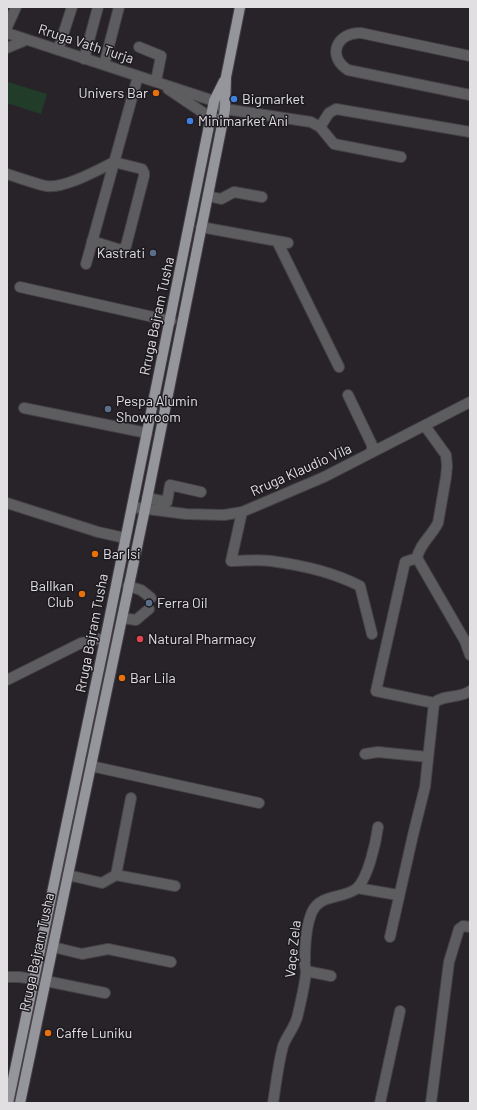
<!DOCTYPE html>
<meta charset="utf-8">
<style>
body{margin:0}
#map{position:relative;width:477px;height:1110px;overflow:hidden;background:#272328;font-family:Barlow,sans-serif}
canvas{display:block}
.frame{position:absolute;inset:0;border:8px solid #e2dfe3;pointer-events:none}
</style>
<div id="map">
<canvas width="477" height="1110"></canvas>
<div class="frame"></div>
</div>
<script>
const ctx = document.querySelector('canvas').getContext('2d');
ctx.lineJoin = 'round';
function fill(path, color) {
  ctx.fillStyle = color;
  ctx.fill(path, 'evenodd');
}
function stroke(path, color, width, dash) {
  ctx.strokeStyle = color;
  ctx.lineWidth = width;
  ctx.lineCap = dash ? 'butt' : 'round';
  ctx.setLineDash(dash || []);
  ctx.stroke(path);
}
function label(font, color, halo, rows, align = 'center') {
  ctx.font = font + ' Barlow,sans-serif';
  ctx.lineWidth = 3;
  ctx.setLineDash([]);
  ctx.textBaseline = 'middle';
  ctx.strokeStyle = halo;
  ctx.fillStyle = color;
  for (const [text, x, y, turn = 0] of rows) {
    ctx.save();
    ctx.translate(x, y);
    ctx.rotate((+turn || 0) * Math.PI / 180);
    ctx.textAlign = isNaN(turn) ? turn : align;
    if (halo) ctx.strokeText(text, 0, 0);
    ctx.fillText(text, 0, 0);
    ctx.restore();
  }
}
fill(new Path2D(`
 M8,82L47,94L41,114L7,103Z`), '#213d2a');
const minor = new Path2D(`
 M7,27L16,7
 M7,33L214,101L225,109L311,122L320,127L334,144L401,157
 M139,47L161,56L156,81
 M7,48L26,40
 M58,50L72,7
 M470,56L361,33C337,32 326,56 348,70L470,95
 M84,59L98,7
 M104,65L119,7
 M168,89L211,118L223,120
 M320,127L329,113L336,109L470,132
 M7,174C20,178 33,183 46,186C64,189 98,170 114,162L142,169L144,173V176L126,246L121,250L92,241
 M208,196L221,199L234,192L262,197
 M201,227L288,243
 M277,241L339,367
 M86,264L138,76
 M20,287L171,321
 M348,395L372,445V452
 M24,408L147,433
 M425,426L446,455L447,466L446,477L438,523C432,535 419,545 417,558L465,641L470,655
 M147,498L167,502L170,485L201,492
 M7,503L98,532L125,538
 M132,507L186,514L224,515L242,512L324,477L470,402
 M242,512L231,561C244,561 258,559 271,561C301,565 333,572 360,586L372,634
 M417,558L405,562L376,691L434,703
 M128,586L141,590L151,598
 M122,618L136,620L149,609
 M7,680L81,643L98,639L105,640
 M365,754L378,752L428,757
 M91,766L259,803
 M68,875L102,883L116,875L175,886
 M116,875L131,798
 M357,888L398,895
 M390,937L413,835L425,787L434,703C444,694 459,699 470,691
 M53,947L82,954L108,949L171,962
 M306,971L331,976
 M7,977H19L34,979
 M46,981L105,993
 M273,1103C276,1084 278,1065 283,1046C287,1035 296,1026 298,1014C301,1000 305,985 306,972C306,968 304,964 305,960C305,945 306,926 312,912C320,894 342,899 356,889C368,879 376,842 378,827
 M380,1103L400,1011
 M431,1103L449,962L459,929L463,926L470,927`);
const major = new Path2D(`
 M8,1103L105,640L214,101L224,81
 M20,1103L145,509L223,120L225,109L226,77L240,7`);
stroke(minor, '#454146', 12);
stroke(major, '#454146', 12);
stroke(minor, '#5d5d60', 10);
stroke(major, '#95969c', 10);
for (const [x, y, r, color] of [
 [156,93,4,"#e8710a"],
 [234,99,4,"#3f7fe0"],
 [190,121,4,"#3f7fe0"],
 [153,253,4,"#5c6f8a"],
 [108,409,4,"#5c6f8a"],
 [95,554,4,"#e8710a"],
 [82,594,4,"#e8710a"],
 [149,603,4,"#5c6f8a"],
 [140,639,4,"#e0444e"],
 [122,678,4,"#e8710a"],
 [48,1033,4,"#e8710a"]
]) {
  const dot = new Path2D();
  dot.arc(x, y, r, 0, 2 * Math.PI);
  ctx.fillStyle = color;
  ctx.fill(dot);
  stroke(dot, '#1d1a1f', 1.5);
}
label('14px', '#e2dfe3', '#1d1a1f', [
 ["Rruga Vath Turja",86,44,18],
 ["Rruga Bajram Tusha",157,316,-78],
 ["Rruga Klaudio Vila",301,470,-24],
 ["Rruga Bajram Tusha",92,633,-79],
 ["Vaçe Zela",293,949,-84],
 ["Rruga Bajram Tusha",37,952,-78]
]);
label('14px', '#e2dfe3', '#1d1a1f', [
 ["Univers Bar",148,93,"right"],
 ["Bigmarket",242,99],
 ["Minimarket Ani",198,121],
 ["Kastrati",145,253,"right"],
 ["Pespa Alumin",116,401],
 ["Showroom",116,417],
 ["Bar Isi",103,554],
 ["Ballkan",74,586,"right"],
 ["Club",74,602,"right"],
 ["Ferra Oil",157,603],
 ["Natural Pharmacy",148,639],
 ["Bar Lila",130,678],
 ["Caffe Luniku",56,1033]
], 'left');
</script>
